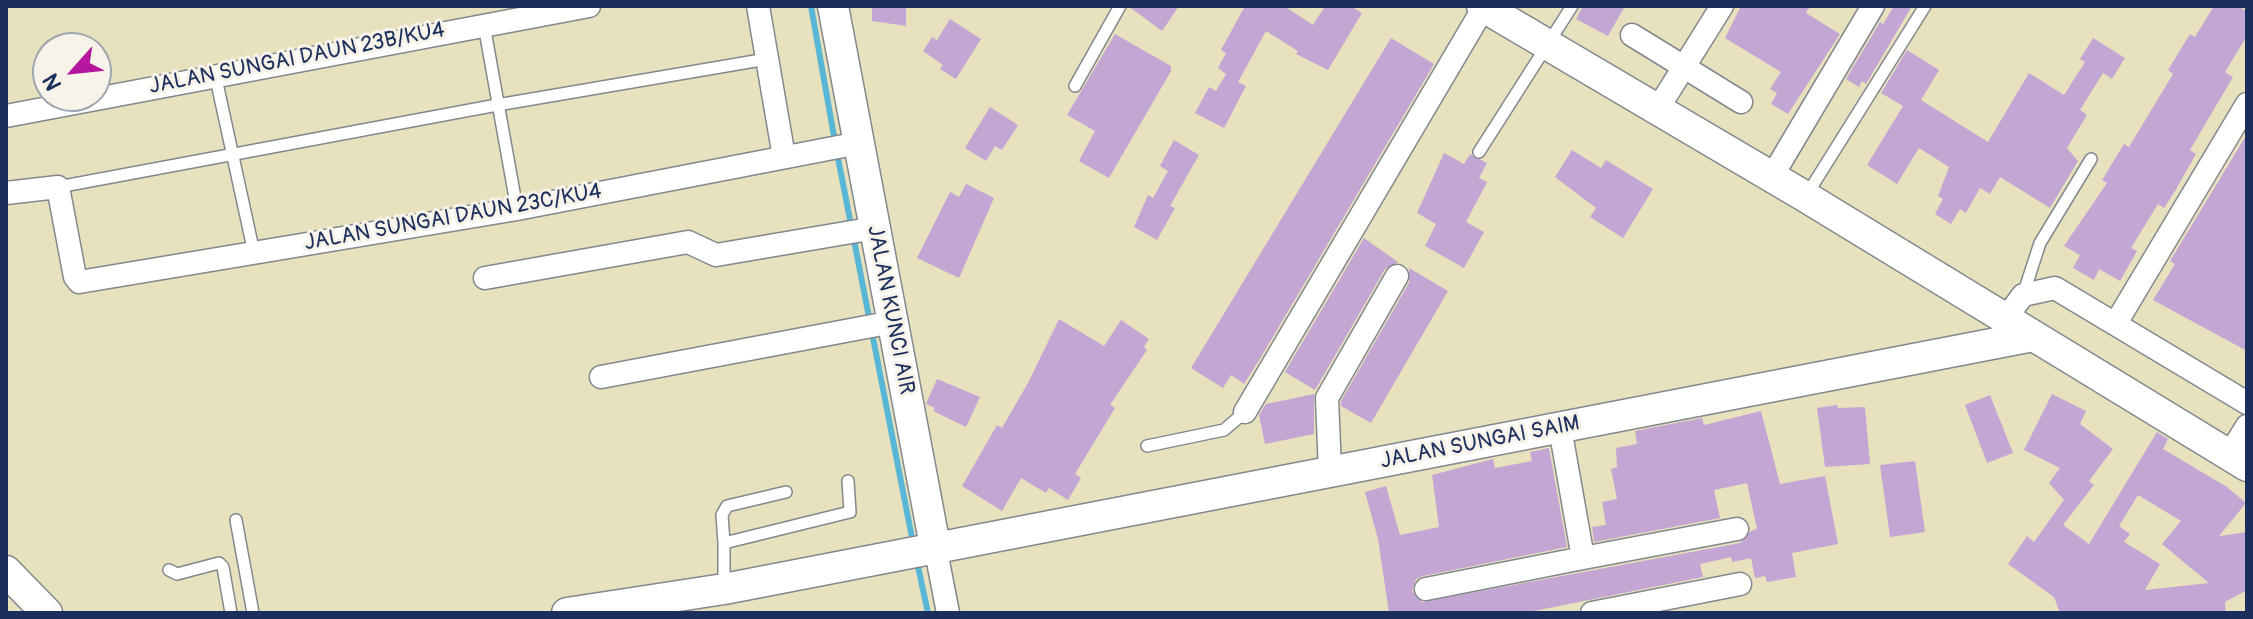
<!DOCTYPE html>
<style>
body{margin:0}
#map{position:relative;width:2253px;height:619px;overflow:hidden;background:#e8e1bd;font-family:Pangolin,sans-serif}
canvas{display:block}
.frame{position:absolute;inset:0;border:8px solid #1b2f5e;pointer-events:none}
.north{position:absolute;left:32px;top:32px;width:80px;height:80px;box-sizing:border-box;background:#f7f3e8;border:2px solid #9fa5b1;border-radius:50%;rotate:243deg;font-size:22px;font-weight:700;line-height:32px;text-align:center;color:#1b2f5e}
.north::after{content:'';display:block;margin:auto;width:28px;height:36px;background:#b5179e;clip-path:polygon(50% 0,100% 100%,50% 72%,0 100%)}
</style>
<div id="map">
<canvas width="2253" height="619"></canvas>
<div class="frame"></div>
<div class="north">N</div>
</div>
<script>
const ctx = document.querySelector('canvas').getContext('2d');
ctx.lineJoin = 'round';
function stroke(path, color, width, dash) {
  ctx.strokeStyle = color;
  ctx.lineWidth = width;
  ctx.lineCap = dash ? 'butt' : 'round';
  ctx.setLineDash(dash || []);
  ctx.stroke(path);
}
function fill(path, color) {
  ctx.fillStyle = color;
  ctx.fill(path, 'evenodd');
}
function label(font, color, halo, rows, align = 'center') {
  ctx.font = font + ' Pangolin,sans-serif';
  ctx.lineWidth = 6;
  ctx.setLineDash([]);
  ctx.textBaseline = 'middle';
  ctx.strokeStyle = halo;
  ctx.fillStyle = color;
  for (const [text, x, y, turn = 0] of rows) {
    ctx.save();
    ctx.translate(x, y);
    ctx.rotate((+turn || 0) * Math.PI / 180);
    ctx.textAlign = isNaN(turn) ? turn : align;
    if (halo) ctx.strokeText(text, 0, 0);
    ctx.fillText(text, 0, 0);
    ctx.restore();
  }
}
stroke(new Path2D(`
 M811,6L835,142
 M837,153L913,543
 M917,562L928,613`), '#58b6d7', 6);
fill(new Path2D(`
 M872,6H906V26L872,21Z
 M1128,6H1179L1162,31Z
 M1245,6H1284L1313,25L1325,6H1350L1362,13L1328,70L1296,54L1298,51L1266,31L1238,82L1246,86L1224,128L1195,113L1209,87L1216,91L1226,74L1218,68L1226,53L1221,50Z
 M1583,6H1625L1608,36L1576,19Z
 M1741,6H1810L1806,13L1840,34L1788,114L1771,104L1777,93L1770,89L1781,72L1725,38Z
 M1894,6H1912L1866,84L1862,81L1859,87L1846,79L1880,22L1883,24Z
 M2214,6H2238L2247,12V36L2225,72L2233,77L2190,150L2196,154L2175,191L2164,208L2158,204L2131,248L2137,251L2120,281L2099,269L2094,280L2073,268L2080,255L2064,246L2107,183L2102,180L2124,144L2129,147L2173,74L2168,70L2190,34L2195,37Z
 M950,19L981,39L956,79L940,69L943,65L923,51L932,37L937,40Z
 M1115,34L1171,66V71L1109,178L1079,161L1095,131L1067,115Z
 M1391,38L1434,64L1261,357L1244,384L1231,375L1223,388L1191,368Z
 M2093,38L2125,58L2112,79L2103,73L2080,110L2087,115L2067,148L2078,161L2050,208L2000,177L1990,194L1980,188L1966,213L1960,209L1951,224L1935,214L1943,199L1938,196L1949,167L1919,148L1897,184L1867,165L1903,106L1881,93L1907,50L1939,70L1921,100L1988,142L2029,73L2064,95L2085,62L2080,59Z
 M990,107L1018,125L1002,150L995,146L986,161L965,148Z
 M2247,134V351L2153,300L2175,264L2170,261Z
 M1174,140L1199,155L1170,206L1175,208L1157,240L1134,227L1148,195L1153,198L1168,171L1160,166Z
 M1572,150L1601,168L1606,160L1653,189L1623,238L1590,217L1596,208L1555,177Z
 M1444,153L1464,164L1470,154L1487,163L1479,178L1487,182L1466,222L1484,232L1464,268L1425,246L1436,224L1417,213Z
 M966,184L994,198L959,278L917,258L950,192L959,197Z
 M1364,238L1398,262L1385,269L1315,390L1285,372Z
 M1409,268L1448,291L1371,423L1341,406V401L1409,283Z
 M1059,319L1104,346L1121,320L1149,339L1144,347L1147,350L1110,405L1115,408L1075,474L1081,478L1068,500L1049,488L1046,493L1021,478L1002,511L962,486L997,425L1002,428L1028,383Z
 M937,379L980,397L966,427L933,411L935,408L926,404Z
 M1314,394V434L1265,444L1259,415L1266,404Z
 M2052,394L2086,411L2080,424L2113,449L2089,481L2094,485L2063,525L2089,544L2157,432L2168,439L2163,449L2227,487L2246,503L2219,536L2247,532V590L2225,602L2226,613H2060L2054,597L2008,564L2027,536L2034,542L2064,500L2049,483L2060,468L2024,450ZM2138,495L2181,521L2162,544L2209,583L2145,590L2160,564L2124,542L2130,534L2119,526Z
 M1990,395L2013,453L1987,463L1965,405Z
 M1837,405L1838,408L1865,407L1870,464L1825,467L1817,408Z
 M1761,411L1780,484L1825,476L1838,544L1792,553L1796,577L1767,582L1765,576L1755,578L1751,558L1732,562L1731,557L1700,564L1703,577L1524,613H1389L1378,539L1365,492L1386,486L1400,535L1439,527L1432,475L1493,459L1495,468L1532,461L1530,452L1549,448L1567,547L1423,576L1416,579L1412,591L1422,602L1740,543L1751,531L1757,529L1747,483L1714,490L1720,518L1594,542L1592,527L1606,525L1602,502L1617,499L1611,469L1617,467L1616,448L1637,444L1635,431L1702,418L1704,425Z
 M1915,461L1925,532L1890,537L1880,465Z`), '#c4a6d4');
const lane = new Path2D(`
 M484,25L517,209
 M215,74L254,253
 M1075,86L1120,6
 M1479,152L1572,6
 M58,187L497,105L767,59
 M1806,196L1925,6
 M2023,295L2040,243L2091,159
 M1147,446L1224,430L1245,412
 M236,520L253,613
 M724,543L722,515L727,506L786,492
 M169,570L177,574L219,563L223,567L231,613
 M724,588V543L850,512L848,481`);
const street = new Path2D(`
 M758,6L784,157
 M1632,35L1741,102
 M1657,110L1722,6
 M6,116L589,6
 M1771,178L1873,6
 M6,193L58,187L75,277L79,282L517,209L859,143
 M485,278L688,242L716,255L875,228
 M2006,318L2023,295L2055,288L2247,403
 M2116,323L2247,104
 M601,377L893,322
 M1245,412L1484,7
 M2229,455L2247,426
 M1330,471L1327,398L1397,276
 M935,546L948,613
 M1583,558L1737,529
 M1426,589L1583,558L1560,428
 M1592,613L1740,584`);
const secondary = new Path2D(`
 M833,6L935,546
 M1482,6L1806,197L2247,466
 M6,571L47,613
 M567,613L724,589L2033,336`);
stroke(lane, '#82888e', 14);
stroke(street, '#82888e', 25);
stroke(secondary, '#82888e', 33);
stroke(lane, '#fff', 11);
stroke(street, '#fff', 22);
stroke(secondary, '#fff', 30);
label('22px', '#1b2f5e', '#f7f3e8', [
 ["JALAN SUNGAI DAUN 23B/KU4",297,59,-11],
 ["JALAN SUNGAI DAUN 23C/KU4",453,218,-10],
 ["JALAN KUNCI AIR",890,310,79],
 ["JALAN SUNGAI SAIM",1480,443,-11]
]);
</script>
